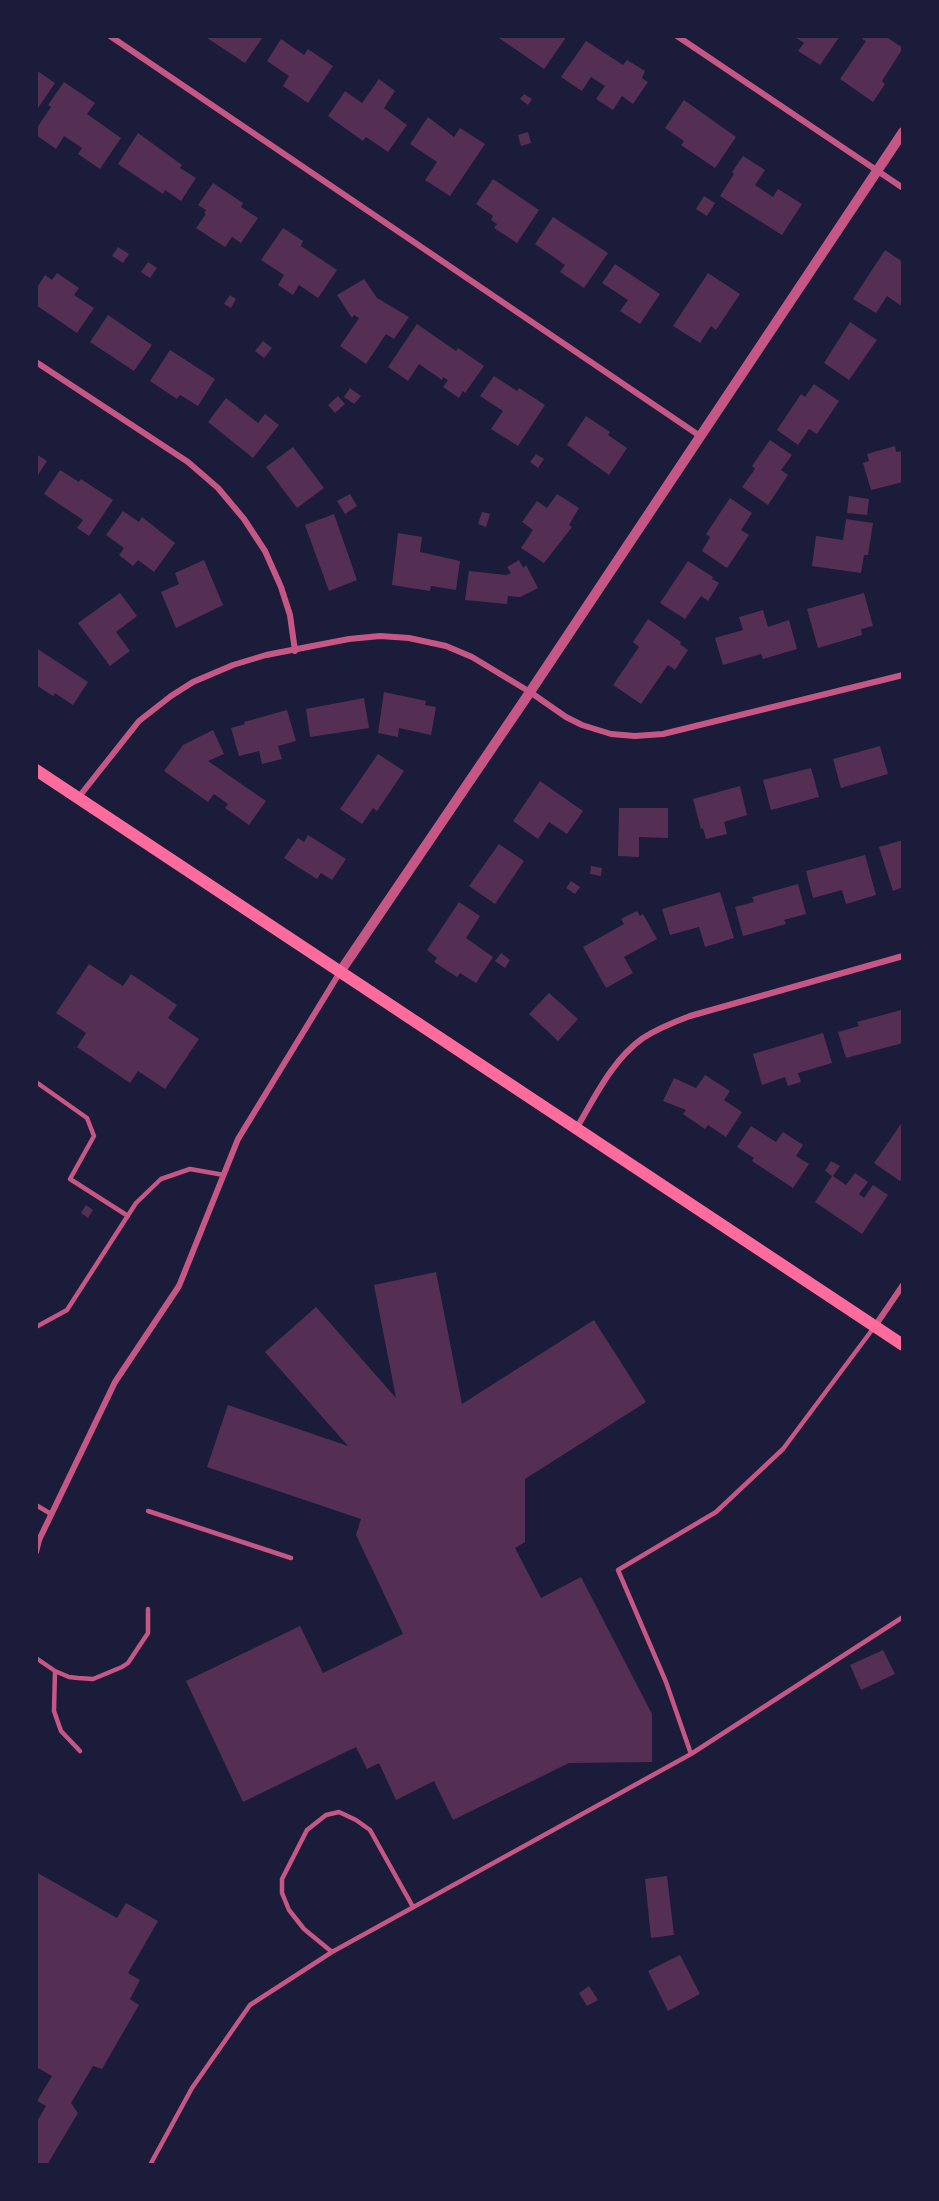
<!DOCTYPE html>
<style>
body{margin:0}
#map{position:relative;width:939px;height:2201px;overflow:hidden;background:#1b1b3a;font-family:Merriweather,serif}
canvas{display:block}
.frame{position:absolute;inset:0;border:38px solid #1b1b3a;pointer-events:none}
</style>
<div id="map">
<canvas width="939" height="2201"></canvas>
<div class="frame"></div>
</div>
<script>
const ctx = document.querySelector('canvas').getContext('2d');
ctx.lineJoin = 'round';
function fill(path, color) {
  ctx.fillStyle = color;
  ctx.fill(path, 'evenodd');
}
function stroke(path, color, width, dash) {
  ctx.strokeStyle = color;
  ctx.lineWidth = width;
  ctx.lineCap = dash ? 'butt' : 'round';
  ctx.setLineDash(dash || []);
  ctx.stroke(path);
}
fill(new Path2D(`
 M204,36H261L263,37L245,63Z
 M496,36H567L544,69Z
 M793,36H840L820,65L798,51L804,43Z
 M864,36H890L888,38L903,48L882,81L885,84L873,102L840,79L866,41L862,39Z
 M281,39L304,55L308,49L333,66L308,103L283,86L289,76L267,61Z
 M586,41L623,65L627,60L645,71L642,78L648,82L633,104L622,96L613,110L596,99L605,86L591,77L582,91L561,77Z
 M36,70L55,83L36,111Z
 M379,79L395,91L384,108L407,125L388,152L366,137L363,141L328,116L345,91L362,103Z
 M64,82L95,103L87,114L121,138L100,169L78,154L82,148L64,136L56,149L36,135V129L51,107L48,105Z
 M524,94L532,99L528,105L520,99Z
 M684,100L736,137L715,168L681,145L684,141L665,128Z
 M428,117L454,137L460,128L485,144L450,196L425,180L437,162L410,144Z
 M528,132L531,143L521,146L518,135Z
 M138,133L182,165L180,168L196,178L181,201L165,190L163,194L118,164Z
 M743,156L765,170L755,185L773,197L778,189L802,204L782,235L720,196L734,174L732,172Z
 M493,179L539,210L517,243L494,228L497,224L491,220L493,216L476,204Z
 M213,183L243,203L241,207L258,218L241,243L232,237L225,247L196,228L206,214L204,213L206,210L198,205Z
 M704,196L715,203L707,216L696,209Z
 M553,217L608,253L584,288L560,272L565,265L535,244Z
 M283,228L303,241L301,246L337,270L318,298L299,285L293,295L278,285L284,275L261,260Z
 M118,247L129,254L123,263L112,256Z
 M885,250L903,262V307L887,296L876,313L853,299Z
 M148,262L157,268L150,278L141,272Z
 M615,264L660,294L640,324L620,311L628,300L602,283Z
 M57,273L79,288L74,295L94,308L77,333L36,305V289L45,275L52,280Z
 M708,273L740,294L716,330L711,326L700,343L673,326Z
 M364,279L377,298L409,317L394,339L386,334L366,364L340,346L359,318L354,315L352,318L337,295Z
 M230,295L236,299L231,308L224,304Z
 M108,315L152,345L134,371L90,342Z
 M850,322L877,340L849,380L824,363Z
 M417,324L456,351L458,348L484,366L465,393L463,391L459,398L443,387L448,380L443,377L442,380L419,364L408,381L388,367Z
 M263,341L272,348L264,358L255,351Z
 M170,350L215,379L198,406L180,395L177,399L150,381Z
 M494,376L517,391L519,388L545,405L518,446L491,429L503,411L480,396Z
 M814,384L839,401L817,434L809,429L798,445L777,430L801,394L805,397Z
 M350,388L361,396L354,404L344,397Z
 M338,396L345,404L335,413L328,405Z
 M226,398L258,423L265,414L279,425L253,458L208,422Z
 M586,416L610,432L608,435L627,448L609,475L567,445Z
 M770,440L792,455L781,470L788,475L768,505L742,487L755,469L752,466Z
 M895,446L896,452L903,451V482L871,490L863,463L869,461L867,454Z
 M293,447L324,488L297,508L266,467Z
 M36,454L47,461L36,478Z
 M536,454L544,459L538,468L530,462Z
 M60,470L79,482L81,479L113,500L89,536L77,528L83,520L44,494Z
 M350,494L357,506L345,514L337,501Z
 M557,494L579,508L569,525L572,527L544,563L521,548L533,530L522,522L537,501L547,508Z
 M849,496L869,499L867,515L847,513Z
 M730,498L752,513L741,530L749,535L727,568L702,551L710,537L706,534Z
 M123,511L139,522L142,517L175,543L154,572L138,560L133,566L119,555L124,548L106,535Z
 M482,512L490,514L486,527L478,524Z
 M334,514L357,580L329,591L305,525Z
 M846,519L873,523L868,555H864L861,573L812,566L816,536L843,540Z
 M398,533L422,537L420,552L460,561L456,590L431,586L430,591L392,585Z
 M204,560L223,605L176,628L161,592L179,584L175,573Z
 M519,560L523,568L526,565L538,588L520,597L508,596L507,604L465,600L469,571L506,575L511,573L507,567Z
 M688,561L713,577L712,579L719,583L708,601L701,596L685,619L660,603Z
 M120,593L137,616L116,632L130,651L110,666L78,623Z
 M864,593L873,626L861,629L862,635L818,648L807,609Z
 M763,610L768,627L789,620L797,649L763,659L761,654L723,665L715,638L743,630L739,617Z
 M648,619L681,642L680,644L688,650L675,670L668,665L641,704L613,685L639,647L633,642Z
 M36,648L88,682L73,705L55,693L53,696L36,685Z
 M384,692L426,701L425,705L436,707L431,735L399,728L398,737L378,733Z
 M364,698L369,728L310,737L306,709Z
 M287,710L296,741L278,746L282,759L262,764L259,751L239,756L231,728L245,724L244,722Z
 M213,730L224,754L208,761L266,801L249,825L225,808L228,804L214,794L208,802L164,771L183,745Z
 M880,746L888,774L841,788L833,759Z
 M378,754L404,771L377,811L373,808L362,824L340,809Z
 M811,768L819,797L771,810L763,780Z
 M540,781L583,811L567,834L549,822L538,839L513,821Z
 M740,786L747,815L724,822L727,834L706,839L703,828L701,829L693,799Z
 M619,808H668V838L639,837V857L618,856Z
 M308,835L346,859L332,880L321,873L317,879L284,858L298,838L304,842Z
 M903,840V887L893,891L879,847Z
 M499,844L524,861L495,904L469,886Z
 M865,855L876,895L846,904L842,890L813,898L806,871Z
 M591,866L602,868L601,876L590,874Z
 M571,881L580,887L575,894L566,888Z
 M798,884L806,914L784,920L786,924L743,936L735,907L754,902L752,897Z
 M720,892L734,938L705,947L699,927L670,935L662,909Z
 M459,902L480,916L466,938L493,957L476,983L460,973L457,977L434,962L437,958L427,950Z
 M637,911L640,916L643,914L657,939L624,957L633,973L606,988L583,947L624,924L621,919Z
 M501,953L510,960L505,968L495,961Z
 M89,964L123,986L131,974L177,1005L168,1018L199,1039L165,1089L138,1071L130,1083L77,1047L86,1033L56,1013Z
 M549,993L578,1019L558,1041L529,1014Z
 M901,1010L903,1043L846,1058L838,1032L859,1026L857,1022Z
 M823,1033L832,1063L798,1073L801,1082L788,1086L785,1077L762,1085L753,1054Z
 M705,1075L730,1091L724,1100L742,1112L726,1137L708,1125L705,1129L683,1114L686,1110L663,1101L674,1078L696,1088Z
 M903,1121V1177L900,1181L874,1163Z
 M751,1126L776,1142L783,1132L803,1145L796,1156L809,1164L793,1188L752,1161L754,1158L737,1147Z
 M831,1161L840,1166L833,1176L846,1185L855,1173L868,1182L859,1194L864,1198L873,1185L888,1195L862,1234L815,1202L832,1176L825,1171Z
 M86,1205L93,1210L88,1218L81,1213Z
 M436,1272L462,1404L594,1320L646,1402L525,1479V1542L515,1548L541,1598L581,1577L652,1714V1762L569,1763L453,1820L434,1781L396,1800L379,1763L367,1769L356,1747L243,1802L186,1681L300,1626L323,1673L403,1634L356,1535L361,1519L207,1467L228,1405L348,1446L265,1352L316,1307L396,1398L374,1285Z
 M883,1650L895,1674L861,1690L850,1665Z
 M36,1872L117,1918L126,1903L158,1921L128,1973L140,1980L130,1999L139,2005L102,2069L93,2066L71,2103L78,2113L47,2165H36V2123L46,2106L37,2101L52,2076L36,2067Z
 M667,1876L674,1935L651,1938L645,1879Z
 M680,1955L700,1994L668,2011L648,1971Z
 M589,1986L598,2000L587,2006L579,1993Z`), '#542f53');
stroke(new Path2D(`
 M36,1082L87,1118L94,1136L70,1179L128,1216
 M36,1327L67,1310L136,1203L161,1179L190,1169L224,1175
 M36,1505L51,1514
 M148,1511L291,1558
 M36,1658L55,1671L69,1677L78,1678L93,1679L122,1667L128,1663L148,1633V1609
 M55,1671L54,1711L61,1731L80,1751
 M691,1754L903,1617
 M332,1952L304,1929L289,1910L282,1893V1879L307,1830L326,1815L339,1812L356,1820L370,1830L413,1907
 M150,2165L192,2088L250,2005L332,1952L691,1754L666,1682L618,1570L716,1512L783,1449L875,1326`), '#c65784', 4.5);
stroke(new Path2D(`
 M110,36L700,436
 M677,36L903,188
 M36,362L188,462L218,488L244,519L265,551L281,587L290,615L295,651
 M78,798L139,721L171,696L193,682L233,665L266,655L349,639L380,636L409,638L446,646L472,657L530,692L566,717L582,725L611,734L635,736L663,734L903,675
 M576,1129C595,1097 612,1060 643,1038C657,1029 674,1022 690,1016L903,956
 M875,1326L903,1285
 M36,1552L39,1540L115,1382L179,1286L238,1139L340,972`), '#c65784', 6);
stroke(new Path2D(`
 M340,972L530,692L903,132`), '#c65784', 10);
stroke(new Path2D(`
 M36,770L903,1345`), '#ff6b9d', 12);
</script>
